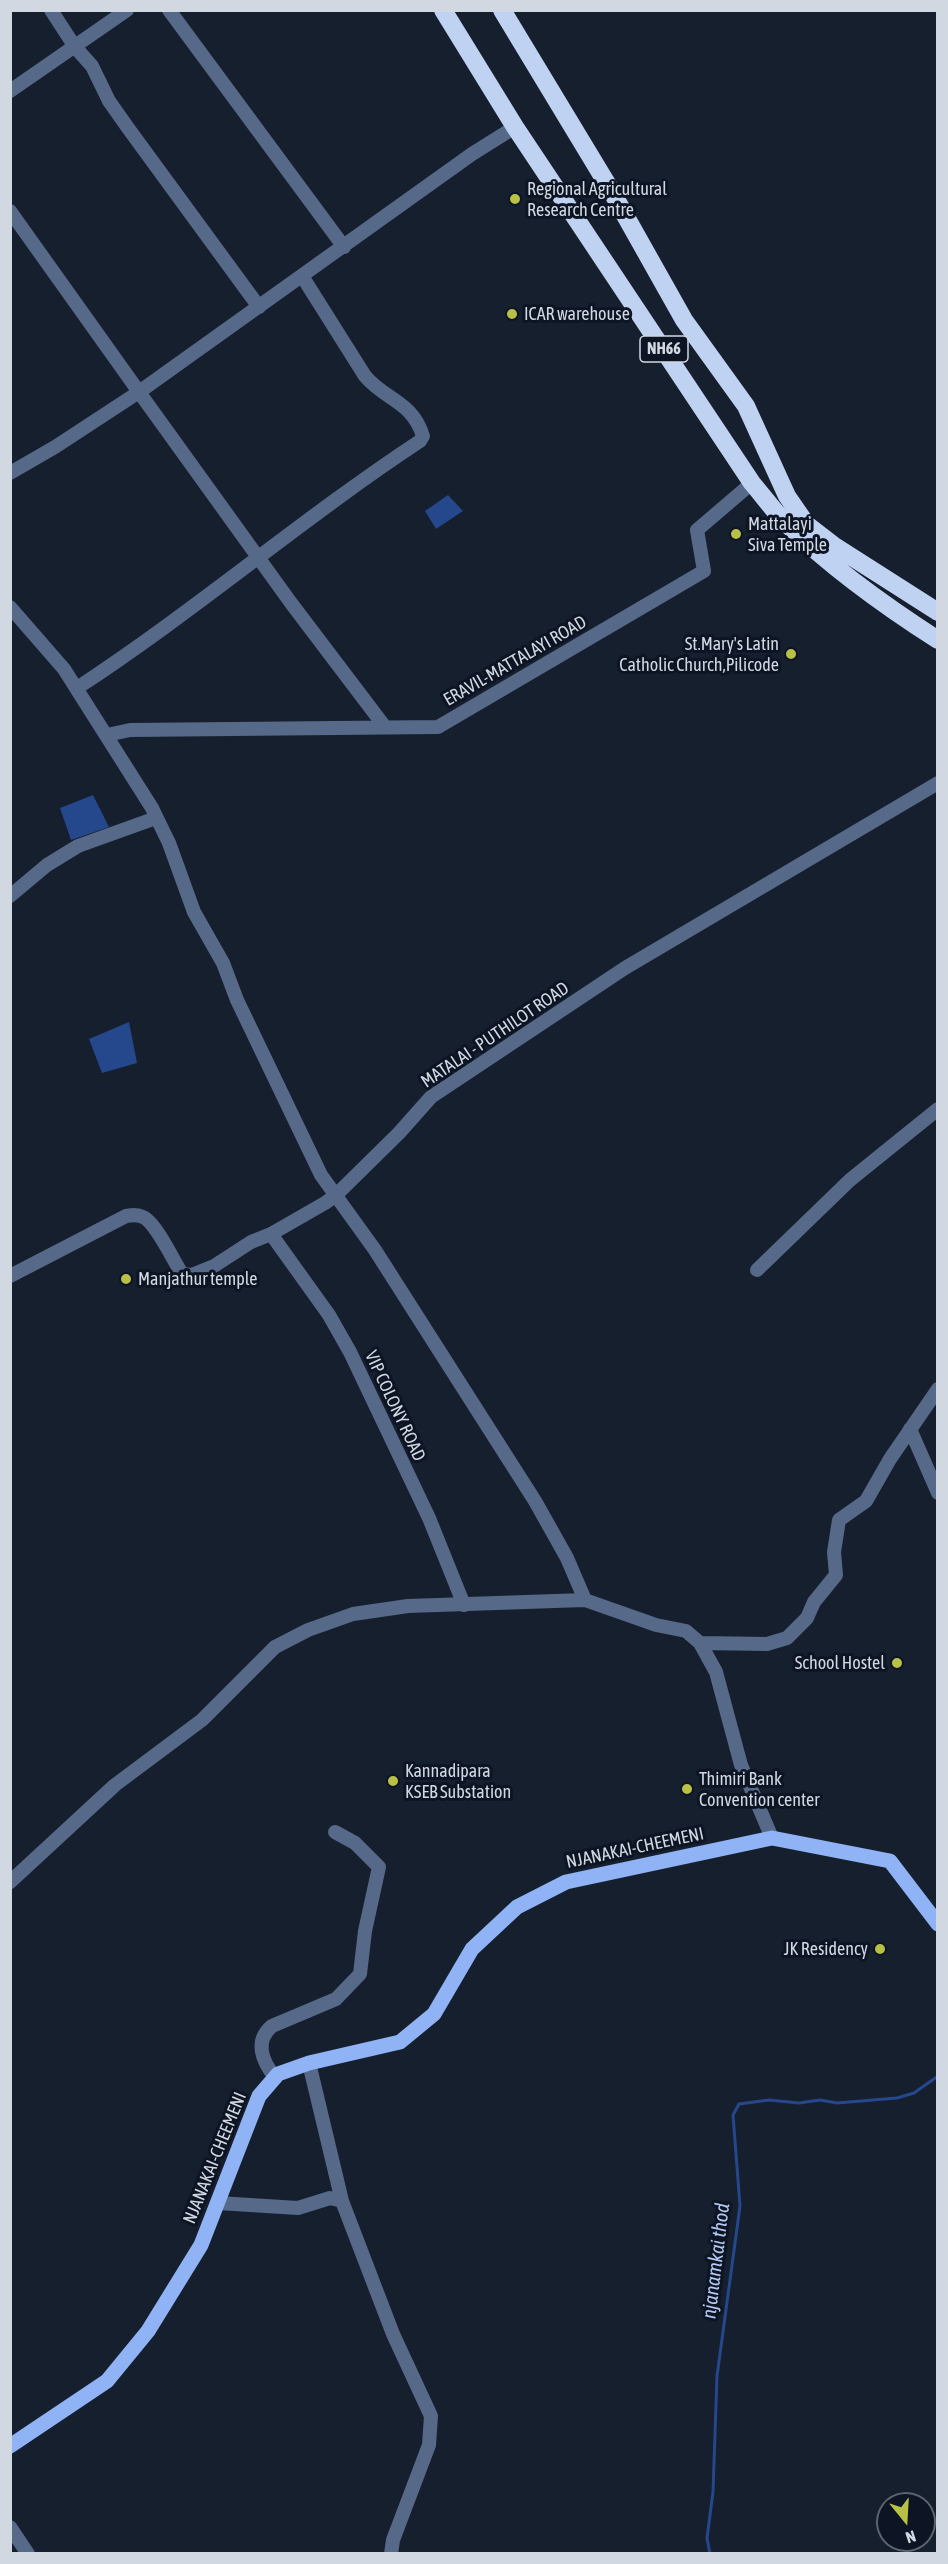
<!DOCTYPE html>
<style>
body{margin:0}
#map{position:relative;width:948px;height:2564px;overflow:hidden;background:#161f2e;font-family:"Asap Condensed",sans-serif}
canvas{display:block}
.frame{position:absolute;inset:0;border:12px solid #d2d8e2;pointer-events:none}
.north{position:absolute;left:876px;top:2492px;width:60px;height:60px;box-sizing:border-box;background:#0d1524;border:2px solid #5c6370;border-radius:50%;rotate:162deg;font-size:16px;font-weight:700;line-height:24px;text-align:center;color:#d2d8e2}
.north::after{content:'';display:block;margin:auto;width:21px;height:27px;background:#b9c046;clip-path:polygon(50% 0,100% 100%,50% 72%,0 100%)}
</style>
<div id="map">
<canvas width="948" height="2564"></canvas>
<div class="frame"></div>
<div class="north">N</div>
</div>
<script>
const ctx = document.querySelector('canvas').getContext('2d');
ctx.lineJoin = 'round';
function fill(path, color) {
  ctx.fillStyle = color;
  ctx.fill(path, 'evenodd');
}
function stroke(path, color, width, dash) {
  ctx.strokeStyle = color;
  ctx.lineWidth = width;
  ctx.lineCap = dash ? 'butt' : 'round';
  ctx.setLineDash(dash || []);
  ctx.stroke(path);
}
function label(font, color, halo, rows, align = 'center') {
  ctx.font = font + ' "Asap Condensed",sans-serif';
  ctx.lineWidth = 6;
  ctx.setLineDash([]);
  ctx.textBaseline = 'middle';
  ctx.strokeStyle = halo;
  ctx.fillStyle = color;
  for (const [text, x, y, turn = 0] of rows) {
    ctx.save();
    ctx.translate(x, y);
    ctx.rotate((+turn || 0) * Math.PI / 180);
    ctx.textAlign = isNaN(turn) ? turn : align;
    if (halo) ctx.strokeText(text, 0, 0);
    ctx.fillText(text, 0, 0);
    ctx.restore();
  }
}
fill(new Path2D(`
 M448,495L463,511L436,529L425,511Z
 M93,795L109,827L71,840L60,808Z
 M129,1022L137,1063L102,1073L89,1039Z`), '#25478c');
stroke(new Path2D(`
 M710,2554L707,2538L713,2492L717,2376L740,2206L733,2115L739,2104L769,2100L799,2103L820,2100L837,2103L897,2098L914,2093L938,2076`), '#25478c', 3);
stroke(new Path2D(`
 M51,10L75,47L92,66L109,101L128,128L259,307
 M169,10L344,247
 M10,91L127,10
 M10,211L139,392L472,154L515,127
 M10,473L55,447L139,392L291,603L385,727
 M10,607L64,669L152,808L169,843L194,912L223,963L237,1000L321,1175L375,1250L535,1501L567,1558L585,1600
 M77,688C195,611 303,518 420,441L423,436C412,401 385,400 365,376L302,276
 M107,735L130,730L438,727L704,571L697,530L752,483
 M10,896L47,865L78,846L156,818
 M271,1234L329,1315L350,1352L429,1518L464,1605
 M757,1270L850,1180L938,1109
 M10,1276L126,1216C132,1215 139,1214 145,1218C158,1227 173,1260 182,1274L192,1275L214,1266L251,1242L271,1234L325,1203L335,1196L399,1133L431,1097L625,968L938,783
 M910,1429L938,1493
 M700,1643L767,1644L787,1638L807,1618L814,1602L836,1575L834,1552L839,1520L866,1501L890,1459L938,1389
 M10,1882L115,1785L202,1720L275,1647L308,1630L353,1614L408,1606L585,1600L656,1625L686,1631L700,1643L716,1672L741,1765L772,1838
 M309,2063L342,2201
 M275,2077C262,2061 254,2041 272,2026L336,1999L360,1974L365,1931L379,1867L355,1843L335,1832
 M218,2203L298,2208L330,2198L342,2201L393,2334L431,2416L429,2445L393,2540L391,2554
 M10,2527L28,2554`), '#576988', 14);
stroke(new Path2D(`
 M10,2446L107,2381L148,2331L201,2245L259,2096L278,2074L309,2063L400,2042L434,2014L472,1949L517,1907L566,1882L772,1838L890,1861L938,1924`), '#90b3f6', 15);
stroke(new Path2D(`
 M443,10L515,127L752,483C764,497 775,513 788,525C833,569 885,606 938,640
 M502,10L612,192L684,320L746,406L787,496L807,525L833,545L938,612`), '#c0d2f2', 18);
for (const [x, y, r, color] of [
 [515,199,6,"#b9c046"],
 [512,314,6,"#b9c046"],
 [736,534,6,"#b9c046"],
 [791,654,6,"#b9c046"],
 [126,1279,6,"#b9c046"],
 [897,1663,6,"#b9c046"],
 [393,1781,6,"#b9c046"],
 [687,1789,6,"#b9c046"],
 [880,1949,6,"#b9c046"]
]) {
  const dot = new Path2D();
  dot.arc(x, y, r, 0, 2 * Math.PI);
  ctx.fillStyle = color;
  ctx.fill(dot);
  stroke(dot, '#0d1524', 2);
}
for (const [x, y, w] of [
 [664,349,48]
]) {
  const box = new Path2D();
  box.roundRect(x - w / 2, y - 13, w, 26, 4.5);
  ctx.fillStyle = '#0d1524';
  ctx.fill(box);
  stroke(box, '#d2d8e2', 1.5);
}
label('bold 16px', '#d2d8e2', null, [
 ["NH66",664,349]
]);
label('18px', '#d2d8e2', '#0d1524', [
 ["Regional Agricultural",527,189],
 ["Research Centre",527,210],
 ["ICAR warehouse",524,314],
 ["Mattalayi",748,524],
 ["Siva Temple",748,545],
 ["St.Mary's Latin",779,644,"right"],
 ["Catholic Church,Pilicode",779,665,"right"],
 ["Manjathur temple",138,1279],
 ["School Hostel",885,1663,"right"],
 ["Kannadipara",405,1771],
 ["KSEB Substation",405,1792],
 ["Thimiri Bank",699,1779],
 ["Convention center",699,1800],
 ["JK Residency",868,1949,"right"]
], 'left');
label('18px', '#d2d8e2', '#0d1524', [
 ["ERAVIL-MATTALAYI ROAD",515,661,-30],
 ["MATALAI - PUTHILOT ROAD",495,1035,-34],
 ["VIP COLONY ROAD",395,1406,65],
 ["NJANAKAI-CHEEMENI",635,1848,-12],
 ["NJANAKAI-CHEEMENI",215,2158,-68]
]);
label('italic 20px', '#b3c9f1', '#0d1524', [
 ["njanamkai thod",716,2261,-83]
]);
</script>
